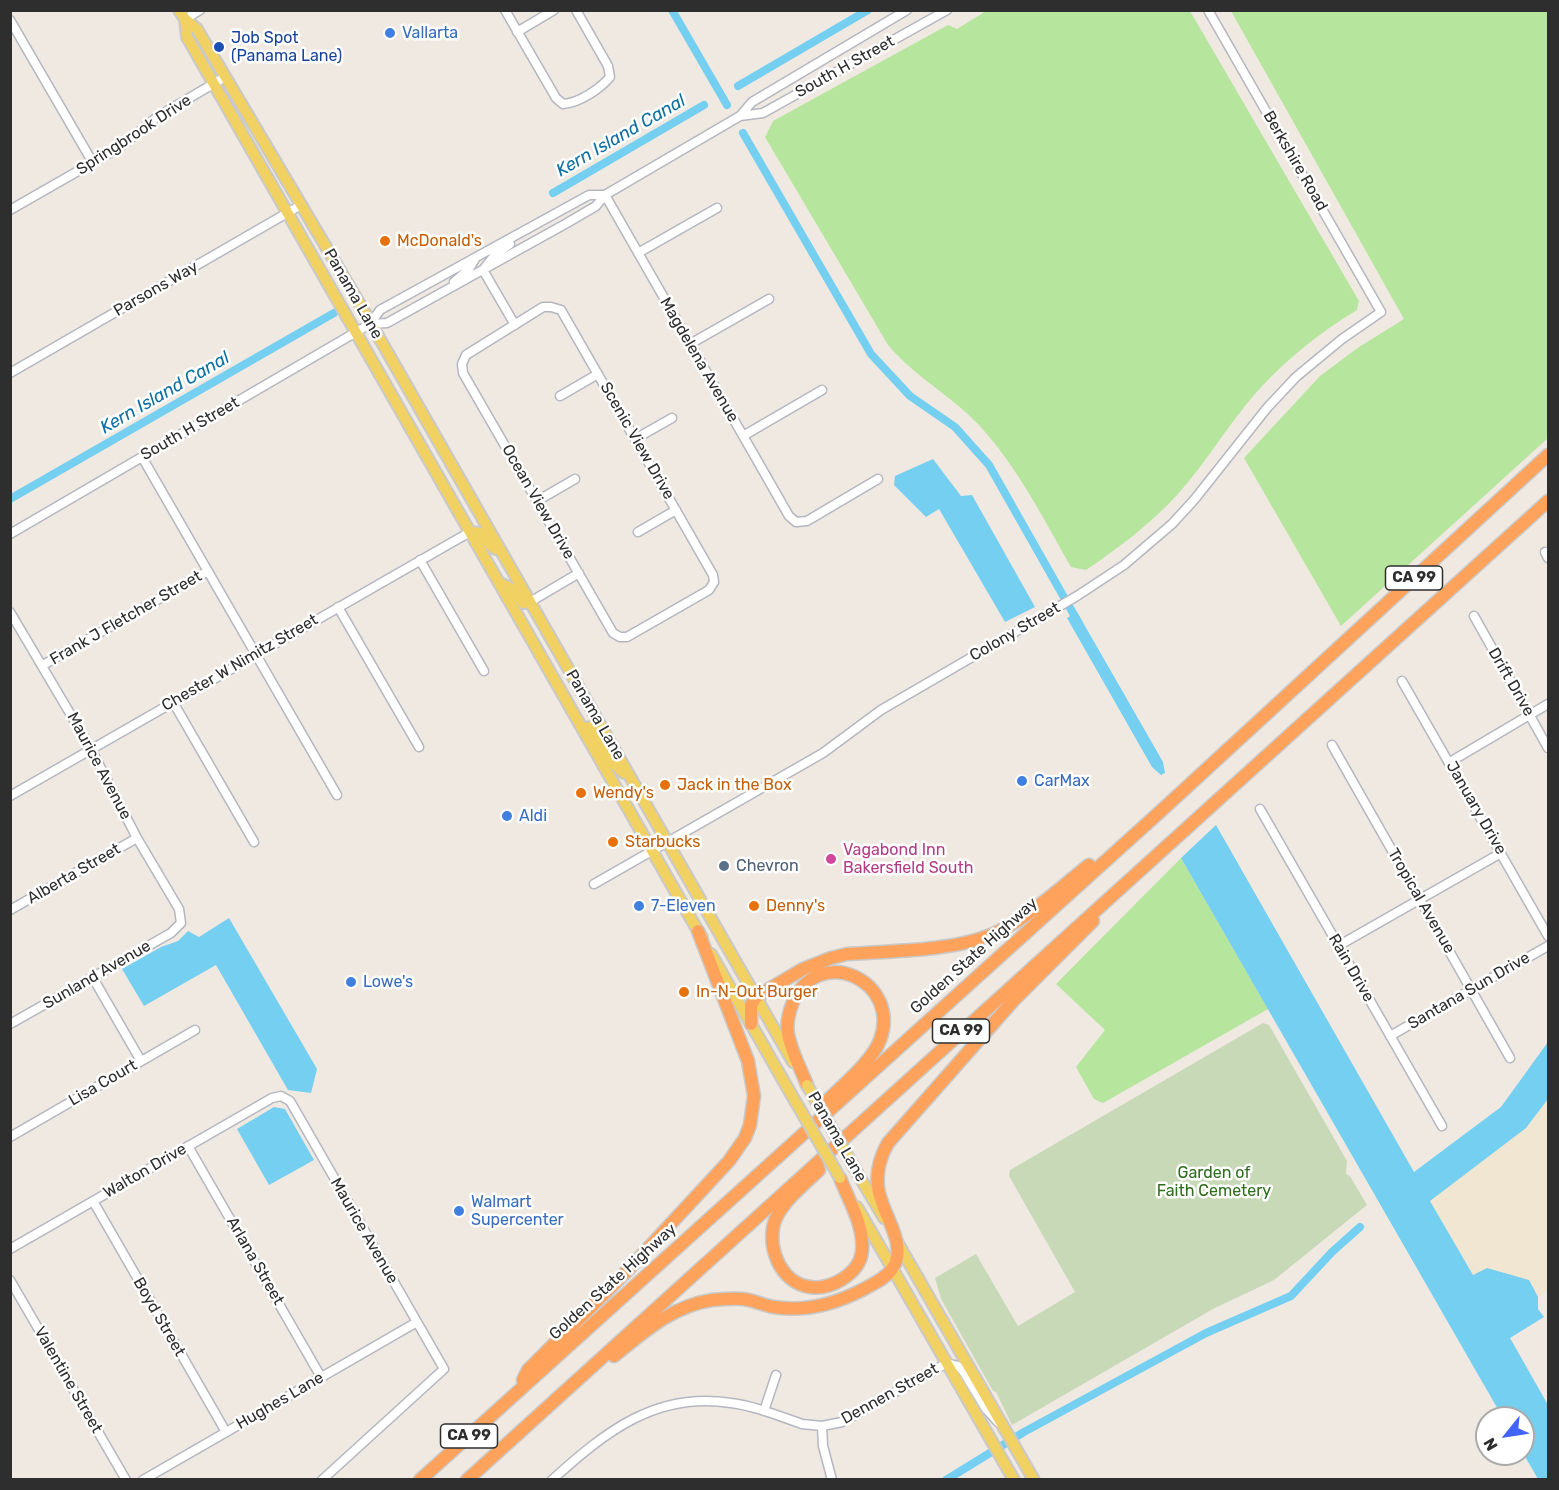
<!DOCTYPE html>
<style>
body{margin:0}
#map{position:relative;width:1559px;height:1490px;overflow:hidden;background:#efe9e1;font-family:Rubik,sans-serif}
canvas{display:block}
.frame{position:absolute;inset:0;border:12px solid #2e2e2e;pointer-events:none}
.north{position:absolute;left:1475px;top:1406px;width:60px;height:60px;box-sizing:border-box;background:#fff;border:2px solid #ababab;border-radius:50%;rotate:240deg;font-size:16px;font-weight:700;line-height:24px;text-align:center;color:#2e2e2e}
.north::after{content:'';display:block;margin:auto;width:21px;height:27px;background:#4264fb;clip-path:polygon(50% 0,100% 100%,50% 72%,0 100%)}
</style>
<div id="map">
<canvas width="1559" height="1490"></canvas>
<div class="frame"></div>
<div class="north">N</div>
</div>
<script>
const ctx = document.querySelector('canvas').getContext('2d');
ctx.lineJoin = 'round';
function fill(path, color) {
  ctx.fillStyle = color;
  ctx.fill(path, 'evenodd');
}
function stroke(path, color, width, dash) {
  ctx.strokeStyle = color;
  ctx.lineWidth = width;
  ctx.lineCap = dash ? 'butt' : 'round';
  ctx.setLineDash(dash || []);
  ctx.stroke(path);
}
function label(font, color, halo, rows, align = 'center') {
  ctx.font = font + ' Rubik,sans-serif';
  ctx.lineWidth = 5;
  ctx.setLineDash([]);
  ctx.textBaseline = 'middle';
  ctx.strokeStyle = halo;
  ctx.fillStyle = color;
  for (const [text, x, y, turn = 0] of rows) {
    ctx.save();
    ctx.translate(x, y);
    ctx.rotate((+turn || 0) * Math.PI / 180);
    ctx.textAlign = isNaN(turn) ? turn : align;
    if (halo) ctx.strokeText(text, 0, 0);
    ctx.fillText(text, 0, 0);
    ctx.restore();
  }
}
fill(new Path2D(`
 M1548,1099V1291L1538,1297L1529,1280L1473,1275L1430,1201L1526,1128Z`), '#f0e6d1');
fill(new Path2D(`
 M984,11H1190L1359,301L1357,310C1319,333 1285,360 1255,394C1227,426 1206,463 1177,495C1149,525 1120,547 1086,570L1071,567C1043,518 1017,466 978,424C950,395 914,376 888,345L765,137L773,121L948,25L957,29L983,13Z
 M1231,11H1548V438L1341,626L1244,458L1320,376L1359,347L1404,319Z
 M1181,858L1268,1009L1103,1103L1094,1099L1076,1067L1105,1030L1056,984Z`), '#b6e59e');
fill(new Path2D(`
 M1263,1023L1269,1025L1347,1161L1346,1174L1350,1176L1367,1205L1274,1280L1213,1309L1012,1425L996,1392L993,1391L941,1299L935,1278L976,1254L1018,1326L1075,1292L1009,1176L1010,1170Z`), '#c8d9b8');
fill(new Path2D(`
 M933,459L961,496L972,495L1035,607L1005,622L939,509L926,517L894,485L895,476Z
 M1077,612L1163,762L1165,773L1161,775L1152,767L1067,618Z
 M1216,825L1414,1172L1501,1107L1548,1042V1099L1526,1128L1430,1201L1473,1275L1487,1268L1529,1280L1538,1297V1309L1544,1317L1510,1338L1548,1405V1479H1538L1523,1453V1418H1503L1181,858Z
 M229,918L317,1069L311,1093L288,1090L216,965L144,1006L122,969L161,947L178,941L188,931L199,937Z
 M274,1107L285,1109L314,1160L269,1185L237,1129Z`), '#75cff0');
stroke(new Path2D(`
 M672,10L727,105
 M738,86L868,10
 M743,133L871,354L910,396L955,427L989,465L1078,622
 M553,193L704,105
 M10,499L334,313
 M946,1480L1024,1432L1206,1333L1291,1296L1332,1252L1360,1227`), '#75cff0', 8);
const minor = new Path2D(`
 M505,10L556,98L563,104C579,103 600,89 610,77L608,66L576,10
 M907,10L752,102L740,116L763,113L947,10
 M185,19L200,10
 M10,20L93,163
 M517,32L554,10
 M605,195L789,516L796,522L807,521L878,479
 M10,210L120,147L157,117L225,77
 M510,244L494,256L483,270L515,325
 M638,253L717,208
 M454,282L469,269L475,259
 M543,307H551L561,310L713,575L714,582L709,590L627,637H620L613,633L463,373L462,364L466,355Z
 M370,324L387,323L567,223L596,206L605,195L740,116
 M690,344L769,299
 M10,373L301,205
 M560,396L598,374
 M743,436L822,390
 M635,439L672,418
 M142,457L337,795
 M537,501L575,479
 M638,532L676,510
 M10,534L370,324L380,310L589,195H605
 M1545,552L1548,558
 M420,560L484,671
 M530,602L579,573
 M338,607L419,747
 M10,612L91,749L137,838L179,909L181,923L171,933L10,1024
 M1474,616L1548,748
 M43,665L208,571
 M1402,681L1548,936
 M173,702L254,842
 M1332,745L1510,1058
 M1450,762L1548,704
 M10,796L470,532
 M1260,809L1442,1126
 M594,884L823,753L881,710L1077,596L1124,565L1172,524L1194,500L1267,408L1296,377L1342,339L1381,312L1208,10
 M10,910L137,838
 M1338,946L1501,853
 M93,978L141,1061
 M1390,1036L1548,946
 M10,1137L195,1030
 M188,1146L321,1377
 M93,1201L226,1432
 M10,1249L272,1098L281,1096L290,1101L444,1369L322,1480
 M10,1280L126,1480
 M764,1411L776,1375
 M822,1426L823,1446L832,1480
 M143,1480L417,1322
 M552,1480C605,1432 656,1391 731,1403C755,1406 779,1416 802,1424L822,1426L842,1422L947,1363L958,1366L963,1371L986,1409L998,1422`);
const major = new Path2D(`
 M179,10L185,19L197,29L361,306L793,1062
 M185,19L187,37L702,938
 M470,532L480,533L491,546L496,549
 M500,583L512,589L523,603L530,602
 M582,728L591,727L594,730L614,764L624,773
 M711,954L791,1094
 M855,1169L884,1218
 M857,1207L1014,1480
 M896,1240L1034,1480`);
const highway = new Path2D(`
 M751,1024V1005L756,997L803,969L831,958L847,954C889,951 950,951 988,936C1023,923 1060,888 1089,865
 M807,1085C801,1069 791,1051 788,1034C786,1023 789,1012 793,1002C820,942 902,982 880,1040C872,1062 840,1087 823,1105
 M819,1170C805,1184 785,1199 776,1218C765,1243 779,1283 810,1287C831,1290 859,1274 862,1252C865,1227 849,1201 840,1178
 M614,1356C644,1332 672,1306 712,1300C722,1299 733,1298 743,1299C754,1300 764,1306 774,1307C805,1312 835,1304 862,1290C873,1284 885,1279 892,1269C910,1245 880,1212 878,1187C876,1171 880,1157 888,1143L1013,1001L1093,921
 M523,1380L528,1370L628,1270L729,1161L745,1138L750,1125L754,1096L748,1061L698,931
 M420,1480L1162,810L1548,455
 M467,1480L1548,501`);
stroke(minor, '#b4b7c1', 11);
stroke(major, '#c9c9c9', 14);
stroke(highway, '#c9c9c9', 15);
stroke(minor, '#fff', 8);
stroke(major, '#f2d163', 10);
stroke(highway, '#ffa35c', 12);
const majorBridge = new Path2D(`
 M807,1085L855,1169
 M791,1094L840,1178`);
stroke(majorBridge, '#c9c9c9', 14, []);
stroke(majorBridge, '#f2d163', 10);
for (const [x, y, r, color] of [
 [390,33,6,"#3f7fe0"],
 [219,47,6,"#1a4fb4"],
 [385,241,6,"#e8710a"],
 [1022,781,6,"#3f7fe0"],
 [665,785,6,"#e8710a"],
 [581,793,6,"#e8710a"],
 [507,816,6,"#3f7fe0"],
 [613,842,6,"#e8710a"],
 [831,859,6,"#d1479c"],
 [724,866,6,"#5c6f8a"],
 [639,906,6,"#3f7fe0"],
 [754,906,6,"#e8710a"],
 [351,982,6,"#3f7fe0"],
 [684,992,6,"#e8710a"],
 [459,1211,6,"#3f7fe0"]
]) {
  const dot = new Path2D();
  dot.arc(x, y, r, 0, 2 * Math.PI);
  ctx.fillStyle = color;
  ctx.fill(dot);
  stroke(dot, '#fff', 2);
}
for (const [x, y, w] of [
 [1414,578,57],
 [961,1031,57],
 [469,1436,57]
]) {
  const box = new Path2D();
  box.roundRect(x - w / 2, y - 12, w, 24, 4.5);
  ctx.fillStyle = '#fff';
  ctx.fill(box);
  stroke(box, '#2e2e2e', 1.5);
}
label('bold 15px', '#2e2e2e', null, [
 ["CA 99",1414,578],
 ["CA 99",961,1031],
 ["CA 99",469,1436]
]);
label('16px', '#366cbe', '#fff', [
 ["Vallarta",402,33],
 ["CarMax",1034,781],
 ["Aldi",519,816],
 ["7-Eleven",651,906],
 ["Lowe's",363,982],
 ["Walmart",471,1202],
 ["Supercenter",471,1220]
], 'left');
label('16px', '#164399', '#fff', [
 ["Job Spot",231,38],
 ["(Panama Lane)",231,56]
], 'left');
label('16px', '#2e2e2e', '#fff', [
 ["South H Street",845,67,-29],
 ["Springbrook Drive",134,135,-33],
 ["Berkshire Road",1295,161,60],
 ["Parsons Way",156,289,-30],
 ["Panama Lane",353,294,60],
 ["Magdelena Avenue",699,360,60],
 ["South H Street",190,429,-30],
 ["Scenic View Drive",637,441,60],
 ["Ocean View Drive",538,502,60],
 ["Frank J Fletcher Street",126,618,-30],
 ["Colony Street",1015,632,-30],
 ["Chester W Nimitz Street",240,663,-30],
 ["Drift Drive",1511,682,60],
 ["Panama Lane",595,715,60],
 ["Maurice Avenue",99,766,62],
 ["January Drive",1476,808,60],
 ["Alberta Street",74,874,-30],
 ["Tropical Avenue",1421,901,60],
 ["Golden State Highway",974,956,-42],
 ["Rain Drive",1351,968,60],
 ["Sunland Avenue",97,975,-30],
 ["Santana Sun Drive",1469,991,-30],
 ["Lisa Court",103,1083,-30],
 ["Panama Lane",837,1137,60],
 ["Walton Drive",145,1171,-30],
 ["Maurice Avenue",364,1231,60],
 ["Arlana Street",255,1261,60],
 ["Golden State Highway",613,1282,-42],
 ["Boyd Street",159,1317,60],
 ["Valentine Street",68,1380,60],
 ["Dennen Street",890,1394,-29],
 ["Hughes Lane",280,1401,-30]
]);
label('16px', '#c56008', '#fff', [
 ["McDonald's",397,241],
 ["Jack in the Box",677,785],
 ["Wendy's",593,793],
 ["Starbucks",625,842],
 ["Denny's",766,906],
 ["In-N-Out Burger",696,992]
], 'left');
label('16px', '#b23c85', '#fff', [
 ["Vagabond Inn",843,850],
 ["Bakersfield South",843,868]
], 'left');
label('16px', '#4e5e75', '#fff', [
 ["Chevron",736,866]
], 'left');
label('16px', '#2c6e1b', '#fff', [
 ["Garden of",1214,1173],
 ["Faith Cemetery",1214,1191]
]);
label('italic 18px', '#0d6fa3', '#fff', [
 ["Kern Island Canal",621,136,-30],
 ["Kern Island Canal",165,393,-30]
]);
</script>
